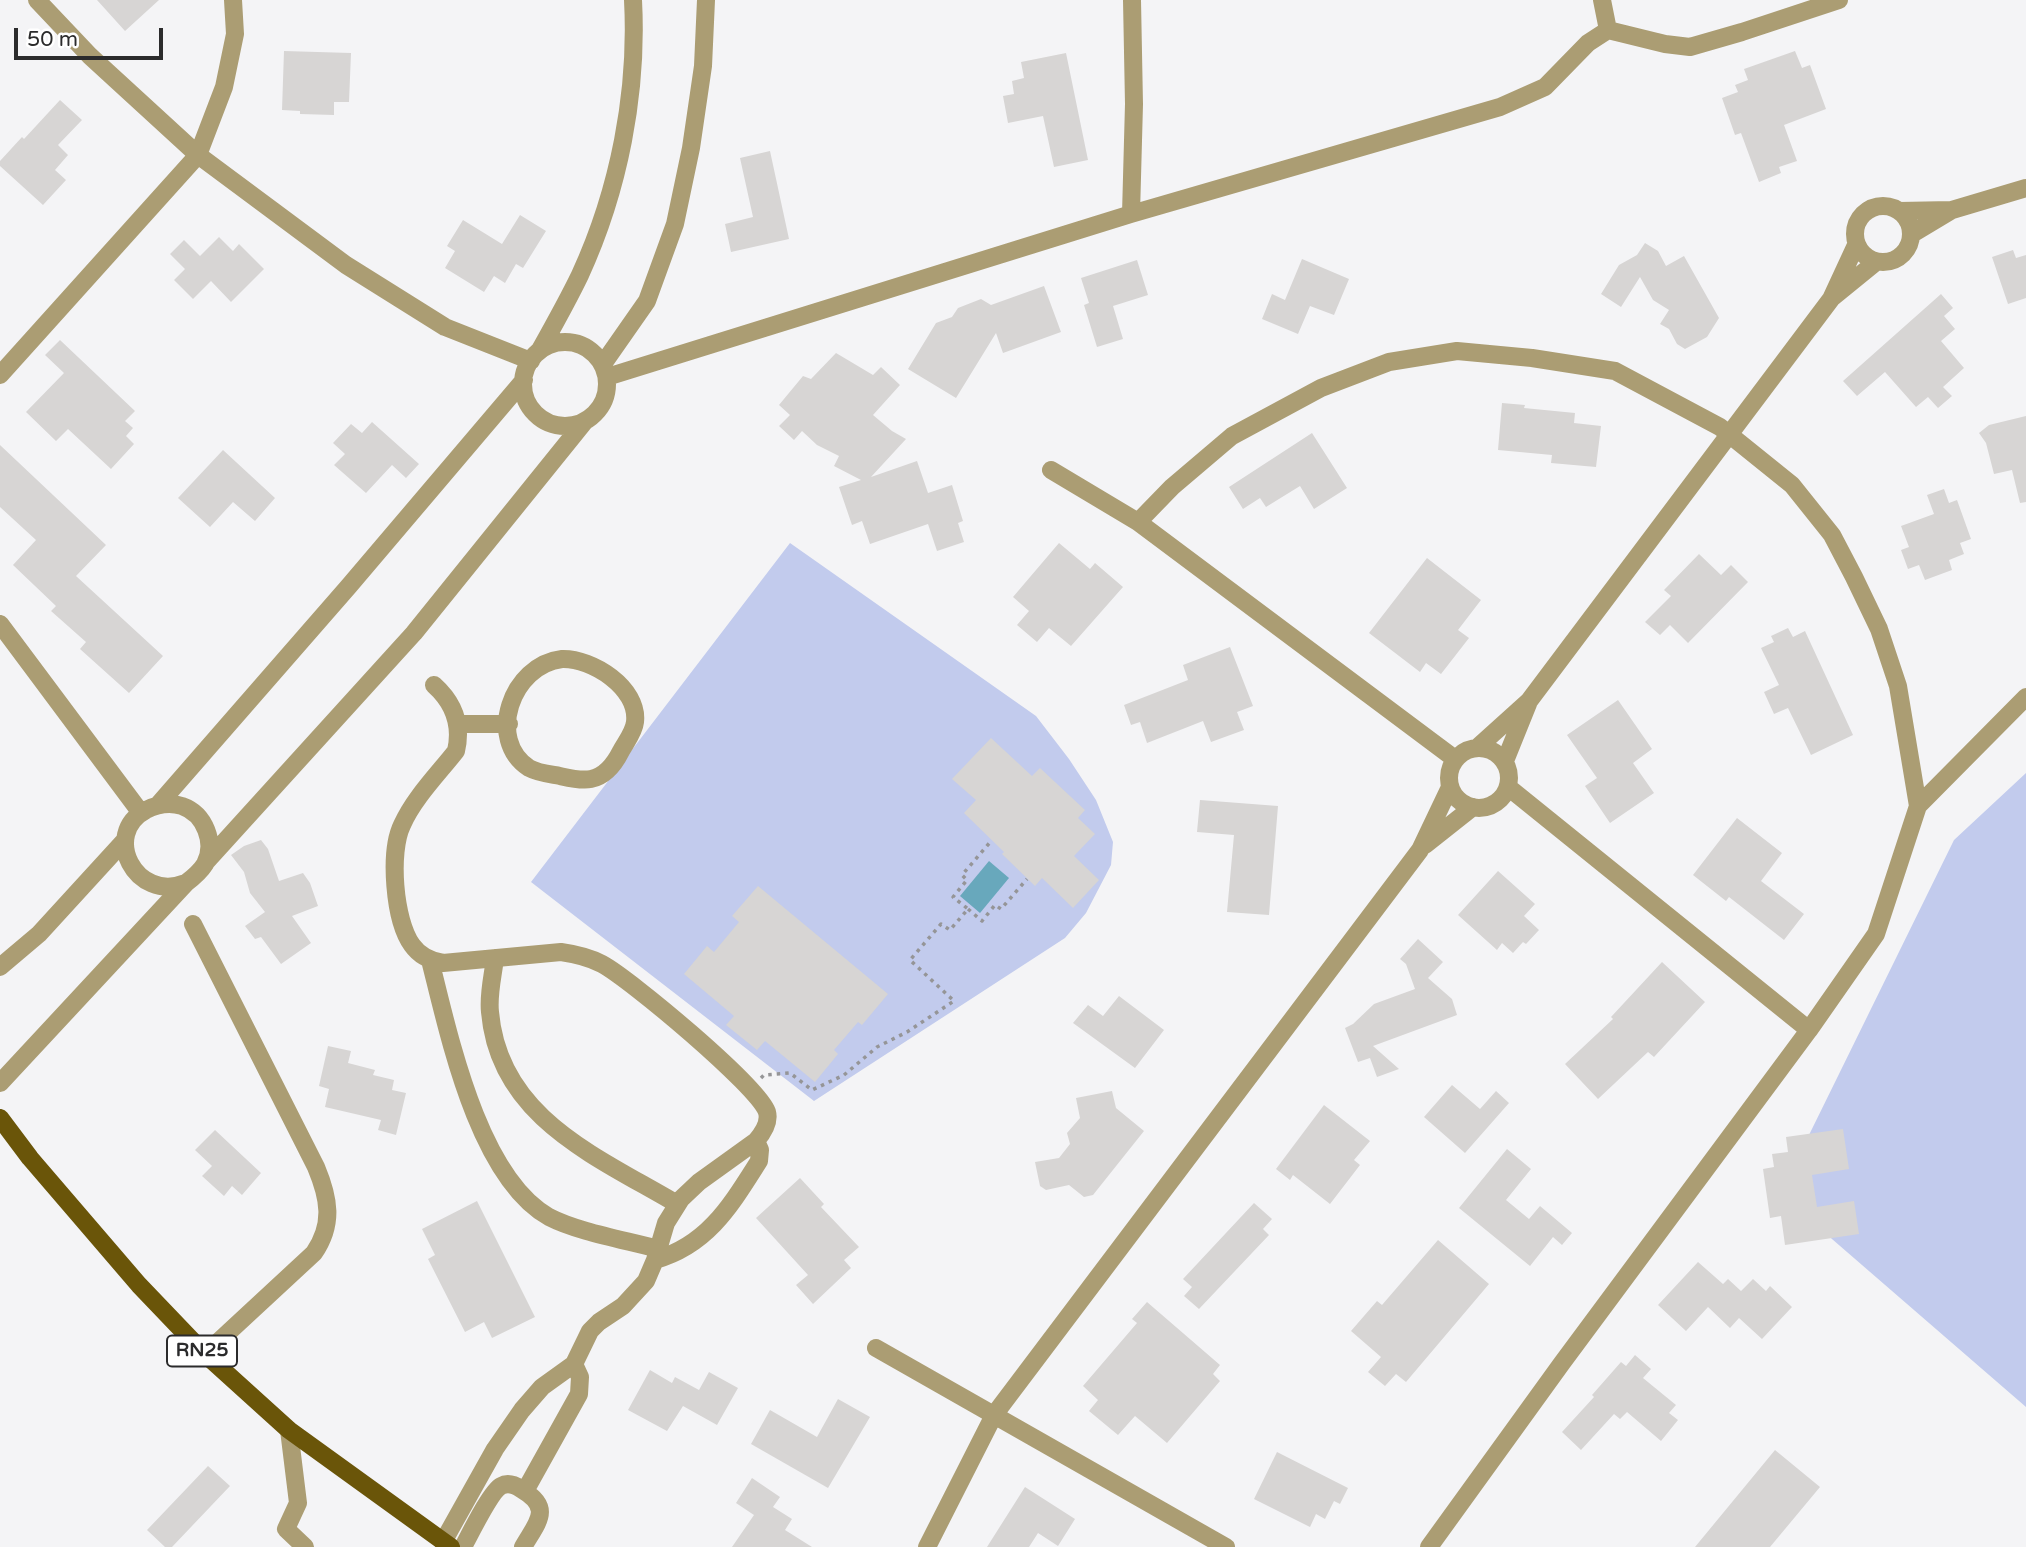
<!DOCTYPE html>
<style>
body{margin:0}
#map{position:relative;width:2026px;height:1547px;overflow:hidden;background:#f4f4f6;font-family:"Varela Round",sans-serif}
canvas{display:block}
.scale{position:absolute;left:14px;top:28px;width:149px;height:32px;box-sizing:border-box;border:4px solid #2b2b2c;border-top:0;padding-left:9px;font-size:21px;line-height:24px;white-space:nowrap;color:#2b2b2c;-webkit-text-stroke:5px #fff;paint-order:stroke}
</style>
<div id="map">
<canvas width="2026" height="1547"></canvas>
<div class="scale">50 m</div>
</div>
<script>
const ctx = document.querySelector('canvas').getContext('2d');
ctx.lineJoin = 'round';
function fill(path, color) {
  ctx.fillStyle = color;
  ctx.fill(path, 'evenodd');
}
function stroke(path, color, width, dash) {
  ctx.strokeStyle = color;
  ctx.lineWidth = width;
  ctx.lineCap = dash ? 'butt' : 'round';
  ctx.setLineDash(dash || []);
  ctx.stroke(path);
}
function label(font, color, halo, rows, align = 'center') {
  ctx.font = font + ' "Varela Round",sans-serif';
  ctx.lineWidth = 5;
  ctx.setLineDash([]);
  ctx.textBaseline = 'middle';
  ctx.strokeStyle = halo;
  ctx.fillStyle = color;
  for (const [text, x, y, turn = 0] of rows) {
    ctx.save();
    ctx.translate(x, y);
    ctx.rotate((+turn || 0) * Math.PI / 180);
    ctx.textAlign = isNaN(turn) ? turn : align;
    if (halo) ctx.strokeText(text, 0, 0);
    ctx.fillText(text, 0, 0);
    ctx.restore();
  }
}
fill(new Path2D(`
 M790,543L1036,716L1069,759L1096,800L1113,842L1111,865L1086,913L1065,938L814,1101L531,882Z
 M2026,773V1407L1780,1194L1954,840Z`), '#c2cbed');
fill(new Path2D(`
 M989,861L1009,878L980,913L960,896Z`), '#68a8bc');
fill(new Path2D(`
 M97,0H159L125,31Z
 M284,51L351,53L349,102H334V115L300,114V111L282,110Z
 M1795,51L1802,68L1810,65L1826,109L1784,125L1797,161L1779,167L1781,173L1759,182L1741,133L1735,135L1722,98L1738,92L1735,85L1748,80L1744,69Z
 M1066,53L1088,160L1054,167L1043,116L1008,123L1003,96L1014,94L1012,81L1024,78L1021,62Z
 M60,100L82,120L58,145L68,155L55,170L66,180L43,205L0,166V161L22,137L24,139Z
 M770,151L789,239L731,252L725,224L753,217L740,158Z
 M520,215L546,231L523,268L516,264L505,283L494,276L484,292L445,268L455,251L447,246L463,220L502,244Z
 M219,237L233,251L239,244L264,269L231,302L211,281L193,299L174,280L185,269L170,254L184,240L200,256Z
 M1645,243L1658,251L1666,266L1684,256L1719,318L1707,337L1685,349L1677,344L1669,329L1660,324L1669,310L1653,300L1640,277L1621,307L1601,294L1619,265L1637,255Z
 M2013,250L2016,258L2026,255V298L2008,304L1992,257Z
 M1302,259L1349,279L1334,315L1310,306L1298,334L1262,319L1272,294L1285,300Z
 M1137,260L1148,295L1113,306L1123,339L1097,347L1084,305L1089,303L1081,278Z
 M1044,286L1061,332L1003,353L996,333L956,398L908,369L936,323L952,317L958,308L981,299L991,305Z
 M1941,294L1953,308L1944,316L1955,329L1941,341L1964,368L1943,387L1952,396L1938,408L1928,397L1916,407L1885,372L1857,396L1843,381Z
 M60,340L135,411L125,421L133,428L126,436L134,444L111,469L68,429L56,441L26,412L64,373L45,355Z
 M836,353L873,375L881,367L900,385L873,415L892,431L906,439L871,477L917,461L928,493L952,485L963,521L958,523L964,542L937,551L928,524L870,544L862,521L852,525L839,487L861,480L834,466L839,456L817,445L802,431L794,440L779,426L790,415L779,405L803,376L811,379Z
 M1502,403L1525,405L1524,408L1575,413L1574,423L1601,426L1596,467L1551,463L1552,455L1498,450Z
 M2026,416V502L2020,503L2012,470L1994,474L1986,443L1979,433L1989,425Z
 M372,422L419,464L406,478L392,465L366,493L334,465L345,454L333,443L351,424L362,433Z
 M1312,433L1347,488L1314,509L1300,486L1266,507L1260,498L1243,509L1229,487Z
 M0,445L106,545L76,576L163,656L129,693L80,649L86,642L51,611L56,606L13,565L36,540L0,507Z
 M223,450L275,498L255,521L233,502L210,527L178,498Z
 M1944,489L1949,503L1957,500L1971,539L1960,543L1964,554L1949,560L1952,570L1925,580L1919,565L1908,569L1901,550L1909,547L1901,526L1934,514L1927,495Z
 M1059,543L1090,569L1095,563L1123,587L1071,646L1049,628L1037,642L1017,625L1029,611L1013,597Z
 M1699,554L1721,575L1731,565L1748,582L1688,643L1670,625L1660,635L1645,622L1671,596L1664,590Z
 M1427,558L1481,600L1458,630L1469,638L1441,674L1426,663L1420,672L1369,633Z
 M1788,628L1793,637L1805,631L1853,735L1811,755L1788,708L1774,714L1764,692L1779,685L1761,648L1774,642L1771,636Z
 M1230,647L1253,706L1237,712L1244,730L1211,742L1203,721L1147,743L1140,722L1131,725L1124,705L1188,680L1183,665Z
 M1618,700L1652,749L1633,763L1654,793L1610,823L1585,786L1597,778L1567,735Z
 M991,738L1032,776L1040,768L1085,810L1078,818L1095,834L1074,856L1099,880L1073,908L1042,878L1035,886L1002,854L1004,852L964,813L976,800L952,779Z
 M1200,800L1278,806L1269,915L1227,912L1234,835L1197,832Z
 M1737,818L1782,853L1761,881L1804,914L1784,940L1729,897L1726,901L1693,875Z
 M261,840L268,849L279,881L303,873L310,883L318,906L292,916L311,943L281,964L261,937L255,939L245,926L265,912L250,893L244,872L231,855L244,846Z
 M1498,871L1535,904L1524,916L1539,930L1526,944L1523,942L1513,953L1502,943L1497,950L1458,915Z
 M758,886L888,994L862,1025L858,1022L834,1050L838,1054L815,1082L765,1041L757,1050L726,1025L734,1016L684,974L707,946L714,952L739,922L732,916Z
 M1418,939L1443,962L1428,978L1452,999L1457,1015L1373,1046L1399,1069L1377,1077L1370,1058L1358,1062L1345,1028L1353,1024L1374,1004L1415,989L1406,964L1400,959Z
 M1662,962L1705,1002L1654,1057L1648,1052L1598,1099L1565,1064L1613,1019L1611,1017Z
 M1119,996L1164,1030L1135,1068L1073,1023L1088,1005L1103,1016Z
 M328,1046L351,1051L348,1063L375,1070L373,1075L394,1080L392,1090L406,1093L396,1135L378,1130L381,1120L325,1107L329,1089L319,1086Z
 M1452,1085L1480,1109L1496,1091L1509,1103L1465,1153L1424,1117Z
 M1112,1091L1116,1108L1144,1131L1093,1195L1084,1197L1069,1185L1046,1190L1040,1186L1035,1162L1059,1158L1070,1144L1067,1133L1080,1118L1076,1098Z
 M1324,1105L1370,1141L1354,1160L1360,1165L1330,1204L1293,1175L1290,1180L1276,1169Z
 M1843,1129L1849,1169L1812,1175L1817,1207L1854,1201L1859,1234L1785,1245L1781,1216L1770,1218L1763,1169L1774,1167L1772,1154L1788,1152L1786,1137Z
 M215,1130L261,1173L242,1195L232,1186L224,1196L202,1176L212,1166L195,1150Z
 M1507,1149L1531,1169L1506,1200L1529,1219L1540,1206L1572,1233L1562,1245L1553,1237L1530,1266L1459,1208Z
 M800,1178L824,1204L821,1207L859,1247L844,1260L851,1268L813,1304L796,1285L808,1275L756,1218Z
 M477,1201L535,1317L492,1338L484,1322L465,1332L428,1259L435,1255L422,1229Z
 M1254,1203L1272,1219L1263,1229L1269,1235L1199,1309L1184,1296L1192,1287L1183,1279Z
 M1438,1240L1489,1284L1406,1382L1396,1374L1385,1386L1368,1372L1381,1357L1351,1331L1377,1301L1382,1305Z
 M1698,1262L1723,1284L1728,1279L1741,1291L1753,1279L1766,1291L1770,1286L1792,1307L1762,1339L1739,1318L1730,1328L1708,1307L1686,1331L1658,1305Z
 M1147,1302L1220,1365L1213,1374L1220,1381L1167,1443L1135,1416L1118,1435L1089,1411L1098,1400L1083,1386L1137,1323L1132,1319Z
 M1635,1355L1651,1369L1643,1378L1676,1405L1669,1413L1678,1420L1661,1441L1627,1412L1620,1419L1614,1414L1581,1450L1562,1432L1594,1397L1592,1395L1621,1362L1626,1366Z
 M650,1370L672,1383L675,1377L699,1390L709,1372L738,1388L717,1425L683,1406L667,1431L628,1410Z
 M838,1399L870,1417L828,1488L751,1444L770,1410L817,1437Z
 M1775,1450L1820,1487L1770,1547H1695Z
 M1277,1452L1348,1488L1340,1504L1334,1501L1325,1519L1316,1514L1310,1527L1254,1499Z
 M208,1466L230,1486L172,1547H165L147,1530Z
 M752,1478L780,1497L773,1507L792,1519L785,1530L812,1547H732L754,1515L736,1503Z
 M1025,1487L1075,1519L1058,1546L1038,1533L1029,1547H987Z`), '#d7d5d4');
stroke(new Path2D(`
 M968,909L982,921L995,905L1001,909L1027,879
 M761,1078L764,1075L790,1073L812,1090L844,1075L877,1047L907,1032L954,1001L910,960L941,924L950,930L968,909L953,897L967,880L962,875L992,840`), '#959597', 3.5, [3.5, 5]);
stroke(new Path2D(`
 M37,0L90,56L198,155L346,265L445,327L531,361
 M1602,0L1608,30
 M1855 234a28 28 0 1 1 56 0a28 28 0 1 1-56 0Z
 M1899,211L1952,210
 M1131,214L1134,104L1132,0
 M1912,234L1952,210L2026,188
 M1833,297L1876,262
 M523 384a42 42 0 1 1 84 0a42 42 0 1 1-84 0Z
 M540,350C554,325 568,300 580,275C619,190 638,93 633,0
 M603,364L647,301L675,224L691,148L703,66L706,0
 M0,375L198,155L224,87L235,34L233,0
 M607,377L1131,214L1500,107L1545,87L1588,43L1608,30L1665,44L1690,47L1742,32L1839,0
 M1051,470L1138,522L1455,759
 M1138,522L1172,487L1232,436L1321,388L1389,362L1457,351L1532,358L1615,371L1720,427L1792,485L1832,535L1854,577L1879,629L1898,686L1918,806L1876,934L1809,1030L1562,1363L1429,1547
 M0,624L141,813
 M562,659C592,658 639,688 635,722C634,732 626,742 621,751C615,763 606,776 591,779C581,781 569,778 560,776C549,774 538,773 529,768C486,740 511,665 562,659Z
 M434,685C454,703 462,725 456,751C438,774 414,798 402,825C389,852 394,920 412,945C419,955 431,961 443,963L561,952C575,954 589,957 602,964C630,979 758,1086 767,1112C770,1123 762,1134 756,1141L699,1182L681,1199L666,1223L655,1260L646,1281L623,1306L599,1322L590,1331L574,1364L542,1387L522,1410L495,1449L443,1542
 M458,724H509
 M1478,747L1529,701L1831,299L1856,245
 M1449 778a30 30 0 1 1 60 0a30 30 0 1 1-60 0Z
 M1505,761L1528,704
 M1508,787L1809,1030
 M158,805L349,586L524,380
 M1918,806L2026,697
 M1425,845L1473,807
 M206,862L414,633L585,421
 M193,924L316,1167C329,1198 334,1224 314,1253L205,1354
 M495,958C493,976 488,994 490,1012C499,1118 598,1157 677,1204
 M430,960C449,1035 478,1177 549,1217C578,1232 625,1240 658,1249
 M0,967L39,934L125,840
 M0,1083L186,883C194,877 200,872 205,864C216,843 205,814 182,806C169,802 158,804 146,810C101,834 135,903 186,883
 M655,1260C708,1245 731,1205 759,1161L760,1150L756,1141
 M876,1348L1226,1547
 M289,1430L298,1503L286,1529L305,1547
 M525,1491L579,1394L580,1377L574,1364
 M463,1547C469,1536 491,1491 501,1486C508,1482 515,1485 521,1489C553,1508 538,1521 523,1547
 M927,1547L994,1415L1420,850L1450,787`), '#ab9d73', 18);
stroke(new Path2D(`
 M0,1118L30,1158L139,1285L205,1354L289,1430L451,1547`), '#6a5509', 18);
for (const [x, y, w] of [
 [202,1351,70]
]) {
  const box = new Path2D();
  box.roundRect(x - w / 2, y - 15.5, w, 31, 5);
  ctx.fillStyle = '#fff';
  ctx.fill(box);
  stroke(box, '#2b2b2c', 2);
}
label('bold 19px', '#2b2b2c', null, [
 ["RN25",202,1351]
]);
</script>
